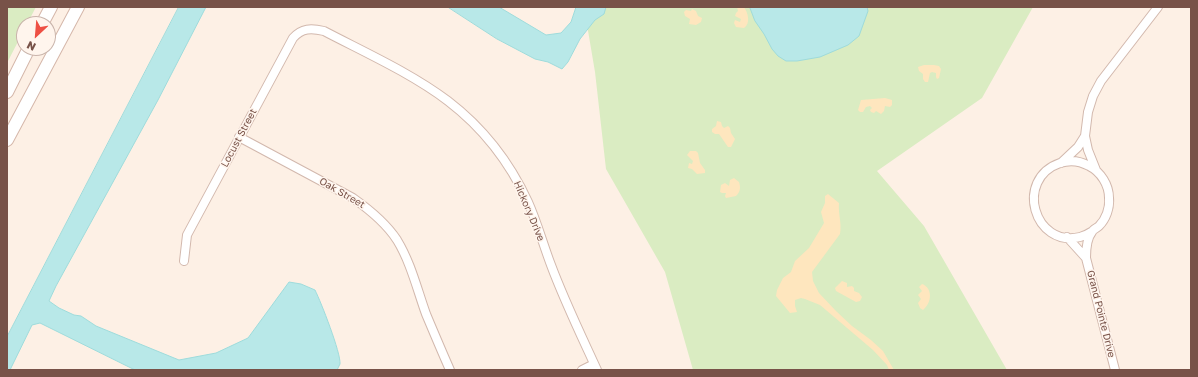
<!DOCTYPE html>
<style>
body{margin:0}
#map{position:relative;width:1198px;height:377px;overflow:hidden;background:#fdf0e5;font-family:"Golos Text",sans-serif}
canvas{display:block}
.frame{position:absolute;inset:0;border:8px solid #785248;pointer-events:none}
.north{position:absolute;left:16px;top:16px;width:40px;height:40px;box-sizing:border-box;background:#fff5ed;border:1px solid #c9b4ab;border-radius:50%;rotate:206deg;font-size:11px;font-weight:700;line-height:16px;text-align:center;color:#785248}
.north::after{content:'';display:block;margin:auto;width:14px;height:18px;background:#ee5044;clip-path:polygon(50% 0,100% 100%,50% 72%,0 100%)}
</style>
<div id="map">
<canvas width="1198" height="377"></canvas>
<div class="frame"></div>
<div class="north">N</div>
</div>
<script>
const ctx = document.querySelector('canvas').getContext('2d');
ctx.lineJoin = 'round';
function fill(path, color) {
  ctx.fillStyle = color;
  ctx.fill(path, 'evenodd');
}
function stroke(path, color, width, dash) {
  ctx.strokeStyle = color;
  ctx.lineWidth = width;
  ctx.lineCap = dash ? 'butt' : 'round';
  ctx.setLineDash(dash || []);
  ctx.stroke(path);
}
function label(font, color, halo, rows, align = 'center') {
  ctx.font = font + ' "Golos Text",sans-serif';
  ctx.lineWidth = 3;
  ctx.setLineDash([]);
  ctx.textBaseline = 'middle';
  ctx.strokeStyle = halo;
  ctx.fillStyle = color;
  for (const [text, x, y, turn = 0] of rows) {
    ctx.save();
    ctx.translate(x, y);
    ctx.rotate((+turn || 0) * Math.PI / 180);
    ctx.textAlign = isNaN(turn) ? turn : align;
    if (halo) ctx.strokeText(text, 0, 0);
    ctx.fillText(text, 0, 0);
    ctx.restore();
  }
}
fill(new Path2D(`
 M7,7H36L27,24H24V30L7,63Z
 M584,7H1033L982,98L877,171L924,226L1007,370H693L665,272L606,169L595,72Z`), '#daecc2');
fill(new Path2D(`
 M737,7H744C748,13 751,23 744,28L736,27L734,23L735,20L740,22L741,19L735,16L736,13L738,11Z
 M692,9L696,11L698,16L702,18L701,22L696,25L689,24L690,19L685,16L684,12L686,10L691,11Z
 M934,65L939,66L941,69L939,78L937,79L936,77V73L932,72L930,73L928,82H925L923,79V74L919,71L918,67L924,65Z
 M885,98L892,100V105L890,107L885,106L884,111L881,114L876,111L874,113L871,112L870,110L872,108L870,106L866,107L863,112H860L858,110L861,100Z
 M717,121L721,122L722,126L724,128L728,126L730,128L731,133L735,139L731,147H728L719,134H715L712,132V129L716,126Z
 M690,151H696L698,153L700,163L705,170V173L697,174L692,169L688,168L689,163L692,164L693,161L687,155Z
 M734,178L739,182C741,188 740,192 736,196L726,198L725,196L726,193H722L720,192L721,185L725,183L729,186L730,180Z
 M828,194L839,203C838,214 842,223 840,234L812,272L813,281L819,293L836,311L852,326L871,340L883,351L894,370H889L887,365L873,350L820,305L805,299L801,298L795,300V306L797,312L790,313L776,296L777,290L783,278L791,272L795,261L809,248L824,223L821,212L825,203V196Z
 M842,281L847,283V287L852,286L854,288V291L859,293L862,297L860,301L856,302L836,291L835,288Z
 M922,284C933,288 932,303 923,310L920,308L918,303L921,299L918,295L922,291L919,287Z`), '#fee6be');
const water = new Path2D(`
 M179,7H206L158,100L56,286L49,301L59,308L74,315L81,316L96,326L179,360L216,353L248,338L289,282L301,284L315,290C321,302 341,353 340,364C339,366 338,368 337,370H135L40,323L32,325L10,370H7V337Z
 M448,7H499L546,35L561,33L571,22L576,7H606L604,14L595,20L580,39L568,62L562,69L548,62L535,59L497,39Z
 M750,7H867L868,11L859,36L848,45L820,57L797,61H786L778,56L772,49L764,34L755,21Z`);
fill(water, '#b8e8e8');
stroke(water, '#9edbdb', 1);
const street = new Path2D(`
 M1085,136L1088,112L1093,96L1101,81L1158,7
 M239,137L353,198C370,210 386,223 397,240C411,263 417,289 426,314C434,333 442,352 450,370
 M1061,163L1078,147L1085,136L1088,150L1096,170
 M1067,237L1086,258C1086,250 1087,238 1092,232C1093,229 1097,228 1099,226C1106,219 1110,208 1109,198C1109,185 1101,172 1089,166C1080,161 1069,160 1060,163C1014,179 1034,248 1080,237C1084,236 1088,234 1091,232
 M1086,258L1115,370
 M184,261L187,235L293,38C302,28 311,28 324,31C364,52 411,73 448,101C482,127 510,163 528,202C537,222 543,244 551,265C564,300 581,335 597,370
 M582,370L594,364`);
const secondary = new Path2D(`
 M42,24L51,7
 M7,92L29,48
 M7,140L78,7`);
stroke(street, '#d2b8ad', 10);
stroke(secondary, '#d5b7aa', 14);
stroke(street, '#fff', 8);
stroke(secondary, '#fff', 12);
label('10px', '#785248', '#fff5ed', [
 ["Locust Street",239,138,-62],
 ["Oak Street",342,193,30],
 ["Hickory Drive",529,211,67],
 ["Grand Pointe Drive",1101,314,76]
]);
</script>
